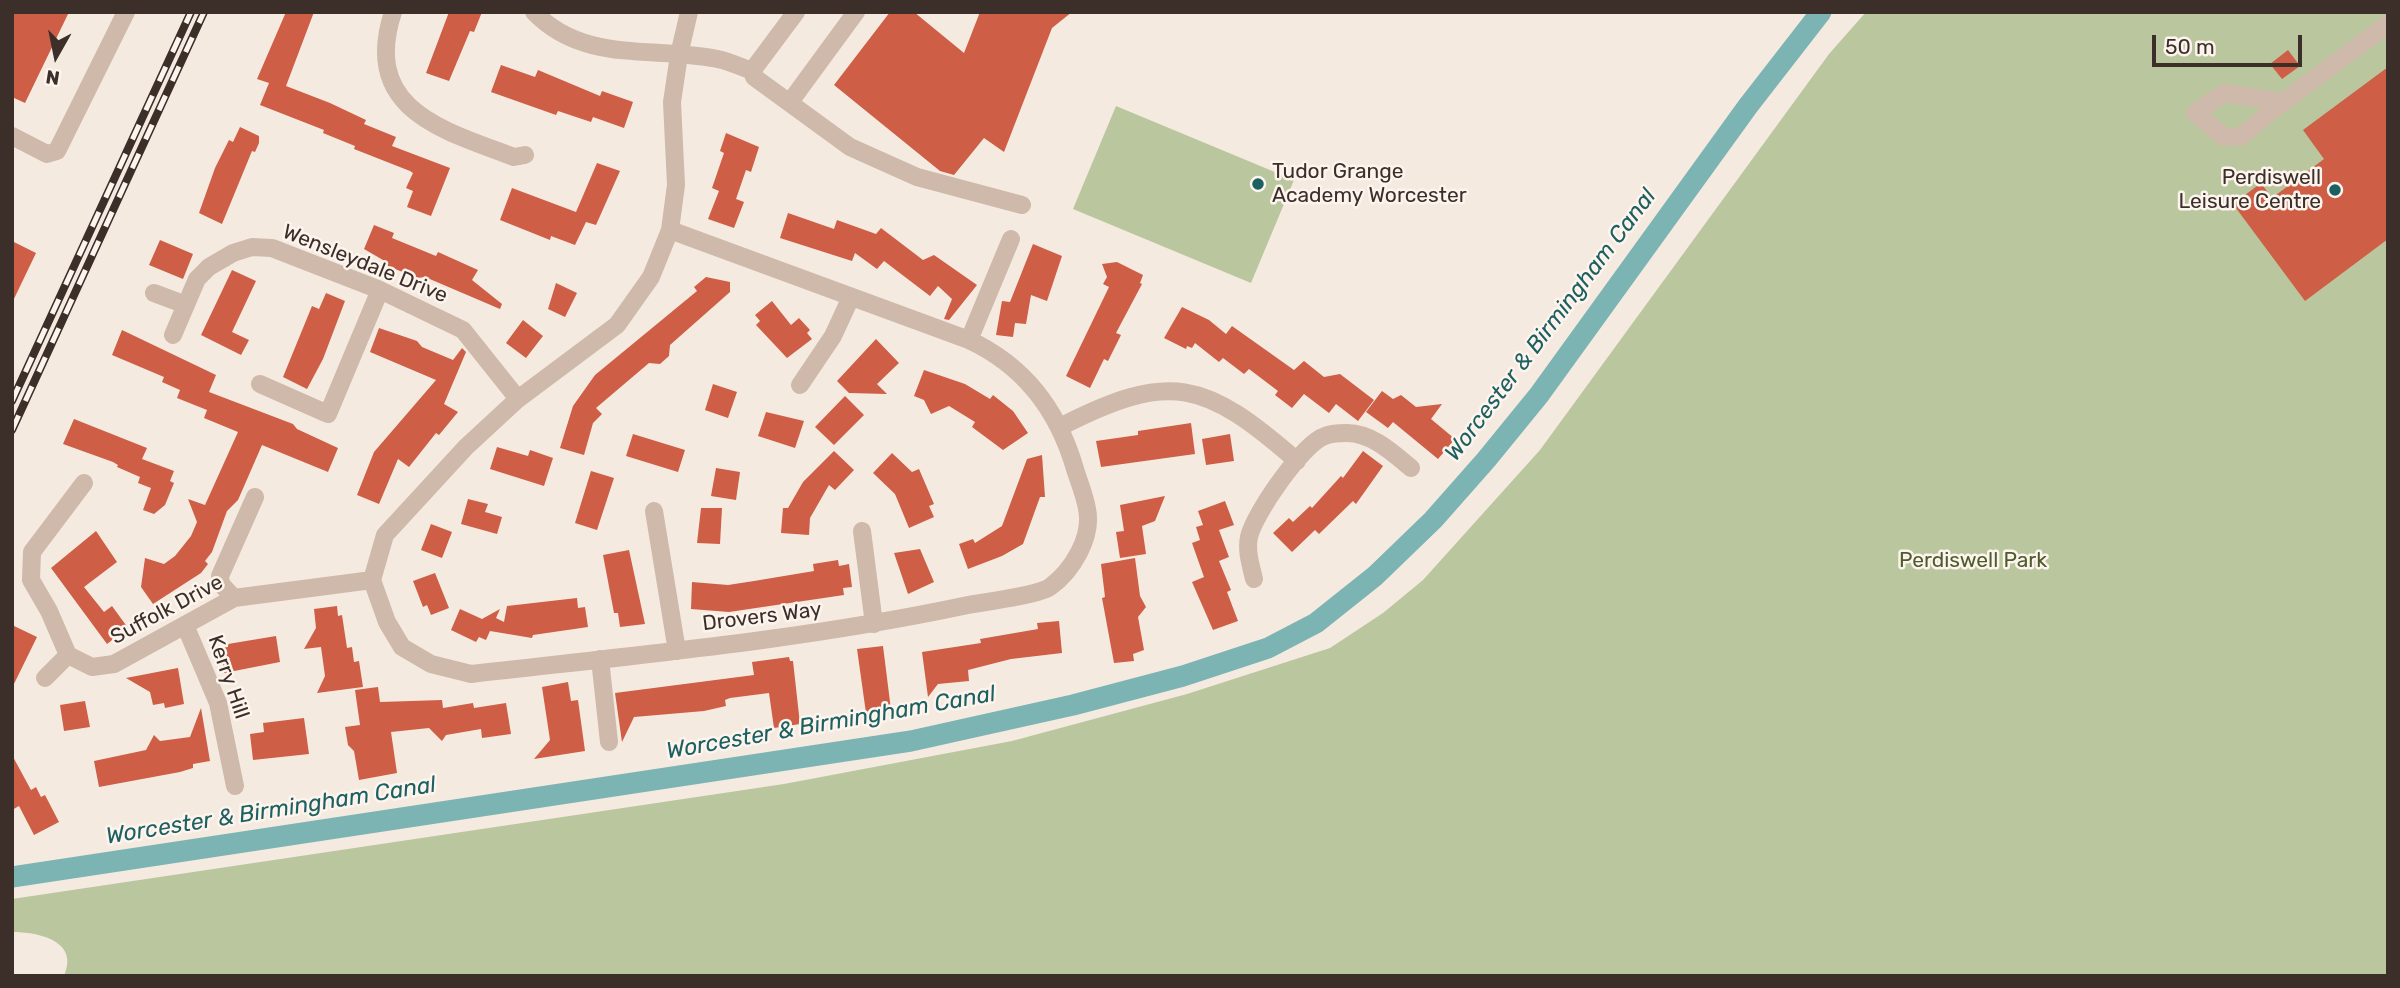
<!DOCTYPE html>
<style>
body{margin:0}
#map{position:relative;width:2400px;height:988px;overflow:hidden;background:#f5eae0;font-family:Rubik,sans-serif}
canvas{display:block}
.frame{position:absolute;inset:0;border:14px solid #3c2f2a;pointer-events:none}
.north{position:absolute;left:21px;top:21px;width:70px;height:70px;-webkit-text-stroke:5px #fcf4ed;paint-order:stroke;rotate:189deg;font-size:19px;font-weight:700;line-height:28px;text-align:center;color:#3c2f2a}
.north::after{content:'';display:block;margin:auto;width:24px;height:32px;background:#3c2f2a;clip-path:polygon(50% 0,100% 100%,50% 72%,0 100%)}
.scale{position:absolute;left:2152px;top:35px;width:150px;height:32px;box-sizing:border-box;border:4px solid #3c2f2a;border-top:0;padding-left:9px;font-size:21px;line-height:24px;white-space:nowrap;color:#3c2f2a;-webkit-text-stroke:5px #fcf4ed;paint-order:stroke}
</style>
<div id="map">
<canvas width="2400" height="988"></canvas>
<div class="frame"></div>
<div class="north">N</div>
<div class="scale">50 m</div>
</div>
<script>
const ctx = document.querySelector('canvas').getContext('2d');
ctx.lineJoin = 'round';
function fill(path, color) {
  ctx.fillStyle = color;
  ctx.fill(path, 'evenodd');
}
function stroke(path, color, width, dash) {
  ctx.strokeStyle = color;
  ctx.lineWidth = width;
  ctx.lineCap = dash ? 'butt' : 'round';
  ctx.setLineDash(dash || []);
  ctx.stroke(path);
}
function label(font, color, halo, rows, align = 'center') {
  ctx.font = font + ' Rubik,sans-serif';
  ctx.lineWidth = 5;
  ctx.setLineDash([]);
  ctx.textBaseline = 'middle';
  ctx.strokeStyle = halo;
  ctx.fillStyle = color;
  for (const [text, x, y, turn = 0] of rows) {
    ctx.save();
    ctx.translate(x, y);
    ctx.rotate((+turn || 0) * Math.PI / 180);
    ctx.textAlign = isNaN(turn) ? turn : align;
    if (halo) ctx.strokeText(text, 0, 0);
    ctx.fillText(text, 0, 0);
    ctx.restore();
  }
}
fill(new Path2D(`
 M1866,12H2388V976H64C80,940 37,932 12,932V899L784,784L1012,741L1187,694L1330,648L1383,613L1423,580L1540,450L1829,54Z
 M1116,106L1294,180L1251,283L1073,209Z`), '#bac69e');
stroke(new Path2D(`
 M12,877L911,741L1073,705L1183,676L1268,648L1316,623L1375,576L1433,520L1486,460L1539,395L1748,106L1821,12`), '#7cb4b4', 21);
fill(new Path2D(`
 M12,12H69L25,103L12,97Z
 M286,12H314L286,86L330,103L366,120L364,124L396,137L392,146L450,168L431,216L407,207L413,191L406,188L413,173L410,171L354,149L355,146L323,133L324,130L260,105L269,83L257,79Z
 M449,12H482L474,32L470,31L449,81L426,73Z
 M890,12H914L964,53L980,12H1072L1052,28L1004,152L984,138L954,175L940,171L834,85Z
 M2288,50L2300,66L2282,79L2270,64Z
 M501,65L535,77L538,70L600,96L602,91L633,102L624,128L593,117L591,122L558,111L556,115L491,92Z
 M2388,67V239L2305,301L2233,204L2261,183L2272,198L2324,159L2303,130Z
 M240,127L259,136V143L255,152L252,151L222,224L199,213L215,168L229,140L233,142Z
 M726,133L759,147L751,172L746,170L736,199L744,202L734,228L708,219L719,191L712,188L724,153L720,151Z
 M597,163L620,171L596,225L586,222L575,245L551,236L550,240L500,220L512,188L576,212Z
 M788,213L834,229L837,220L876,234L881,228L923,260L934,255L977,285L949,320L944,319L952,299L938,286L930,296L884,261L877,269L855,253L852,261L780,238Z
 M374,225L394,233L392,238L436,256L438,252L478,270L472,280L502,304L500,309L425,277L417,278L388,266L383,260L364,249Z
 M160,240L193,254L183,279L149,265Z
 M12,241L36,253L12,303Z
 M1033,244L1062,256L1047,301L1031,295L1026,324L1015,323L1013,337L996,335L1002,301L1010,302Z
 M1117,262L1143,275L1140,283L1142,284L1116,333L1121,335L1108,361L1104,359L1090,388L1066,376L1109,287L1103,284L1107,277L1102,264Z
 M232,270L256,281L232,332L249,340L241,355L201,335Z
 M706,277L730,282V292L670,345L669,356L660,364L649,363L596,408L602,414L593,423L584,455L560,448L573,406L595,375L697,291L694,287Z
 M556,283L577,293L565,317L548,309Z
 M326,293L345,301L323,359L307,389L283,377L312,306L319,309Z
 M772,301L791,325L799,318L810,330L807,333L812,339L787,358L756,325L760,321L755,315Z
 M1182,307L1209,320L1226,334L1232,326L1294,370L1304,361L1324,377L1340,374L1374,400L1358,421L1336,404L1329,413L1304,394L1292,408L1275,395L1278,391L1249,369L1244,374L1223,358L1219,362L1195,343L1192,348L1187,346L1186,349L1164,338Z
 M523,320L543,336L526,358L506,343Z
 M379,328L417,341L422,347L453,360L462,348L466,352L444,404L458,412L439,435L436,433L409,467L398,459L379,504L357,495L374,452L436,380L370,352Z
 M122,330L216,375L209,392L293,424L297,429L338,448L328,472L262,445L238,500L227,511L212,552L205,561L208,564L201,573L153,604L141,587L145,558L164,564L175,556L191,536L197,522L188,499L205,505L238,432L204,418L207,410L177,398L180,390L162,382L164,377L112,355Z
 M876,339L899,363L877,384L887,394L849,393L837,381Z
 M924,370L965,384L990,399L993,395L1013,411L1028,433L1003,450L972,427L975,422L949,406L931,414L924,400L914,396Z
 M713,384L737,392L728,418L705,410Z
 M1382,391L1393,399L1401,395L1416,407L1442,404L1431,419L1455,439L1438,459L1393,422L1388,428L1366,412Z
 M845,396L864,415L834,445L815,427Z
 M766,412L804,421L795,448L758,436Z
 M74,419L147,448L142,459L174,471L170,481L174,483L165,505L154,514L143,510L151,488L138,483L140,477L117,467L118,465L113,462L63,444Z
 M1191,423L1195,454L1101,467L1096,441L1138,435V431Z
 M633,434L685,450L678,472L626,456Z
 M1230,434L1234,461L1206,465L1202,439Z
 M497,447L528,456L530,450L553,458L544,486L490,469Z
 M834,451L854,470L835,490L829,485L810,518L809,535L781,533L783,508H788L803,482Z
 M1363,451L1383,466L1356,504L1353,501L1319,534L1315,530L1292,552L1273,533L1289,518L1293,522L1310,506L1312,508L1341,476L1343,478Z
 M892,453L912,472L919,469L934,504L929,506L934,517L909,528L895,494L873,473Z
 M1042,455L1045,497H1040L1023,544L1002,556L968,569L959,544L973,539L975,543L1002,526L1027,459Z
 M716,468L740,472L736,500L711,496Z
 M591,471L614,478L597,530L575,523Z
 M1165,496L1155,521L1142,526L1146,554L1120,558L1116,532L1124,531L1120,505Z
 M468,499L488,504L485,512L502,517L497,534L461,524Z
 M1225,501L1234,525L1219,530L1229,557L1219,561L1231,590L1227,592L1238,621L1213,630L1192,582L1204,577L1192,543L1200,540L1196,527L1203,525L1198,511Z
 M701,508H722L720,544L697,543Z
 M431,524L452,532L442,558L421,550Z
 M96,531L117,562L84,587L104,612L112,606L128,628L107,644L51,568Z
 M920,549L934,582L908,594L894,553Z
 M629,550L645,624L620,627L618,613H614L603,555Z
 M1135,558L1140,596L1146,607L1138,617L1144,650L1133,654L1134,661L1114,663L1102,598L1105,597L1101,564Z
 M838,560L839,566L849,564L852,587L843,588L844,595L729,612L691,609L692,582L728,585L754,581L814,571L813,564Z
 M435,573L449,608L431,615L427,605L423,607L413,581Z
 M577,598L578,608L585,607L588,627L533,635L532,638L490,631L486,640L479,637L476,642L451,630L460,609L482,619L500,609L496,618L504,622L507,606Z
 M337,606L338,616L342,615L347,648L352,647L354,662L359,661L363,687L317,693L325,676L321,647L304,649L316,628L314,609Z
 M1059,621L1062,653L1011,659L968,670L969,681L938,684L928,697L922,652L981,643L980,639L1038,629L1037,623Z
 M12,625L37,637L12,688Z
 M276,636L280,662L224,673L221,648L228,647V644Z
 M883,646L891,710L866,713L857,649Z
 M789,657L790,661H793L800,724L774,728L769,693L730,698L725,700L726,706L704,711L634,717L622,742L615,693L754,675L752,662Z
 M178,668L184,704L165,708L164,703L153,705L150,692L126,678Z
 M568,682L571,701L578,700L585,751L534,759L550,740L542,687Z
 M378,687L380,702L442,700L443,708L473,703L474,708L506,703L511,734L482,738L481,729L446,735L442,741L429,728L391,732L397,773L359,780L354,751L348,745L345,727L360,725L355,690Z
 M85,701L90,727L64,731L60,705Z
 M201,708L210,761L193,764V768L180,772L99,787L94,761L146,750L154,735L160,741L190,737Z
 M304,718L309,754L253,760L250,734L264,732L263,723Z
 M12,755L31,790L36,787L41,797L45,795L59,822L34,835L19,806L12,810Z`), '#ce5e45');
stroke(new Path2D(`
 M393,12C361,110 443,130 514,157L525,155
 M534,12C585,65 656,45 722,60C732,63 742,67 752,71L754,77L850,147L917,177L1022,205
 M752,71L796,12
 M2224,93L2283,102L2240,137H2224L2195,113Z
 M790,102L856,12
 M2283,102L2388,24
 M12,136L47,154L57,151L126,12
 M670,230L969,340C1025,366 1058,410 1075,469C1079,482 1085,496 1087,509C1093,537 1072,571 1050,587C1039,595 985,602 968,605C804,640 637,655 471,674L431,664L402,647L387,622L372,580L385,535L466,447L518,399L617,325L651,277L670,230L676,185L672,102L679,55L689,12
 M154,293L186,305
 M173,335L197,279L209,267L233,253L252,247L272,248L380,290L463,330L518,399
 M969,340L1011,239
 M260,384L328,414L380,290
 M800,385L833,336L851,297
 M1060,427C1171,370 1205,381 1297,461
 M84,483L32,552L31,580L49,611L68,655L92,667L114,664L234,598L372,580
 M654,511L677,651
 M862,531L874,624
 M1254,579C1251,566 1246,551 1249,537C1254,514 1303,443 1325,436C1331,433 1340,433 1347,433C1372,433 1393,453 1411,468
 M234,598L221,584L220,576L255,497
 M185,625L218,703L235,786
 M600,659L609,742
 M45,678L68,655`), '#ceb9aa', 18);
const rail = new Path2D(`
 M12,401L191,12
 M12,430L204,12`);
stroke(rail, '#3c2f2a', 8);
stroke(rail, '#fcf4ed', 5, [16]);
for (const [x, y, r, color] of [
 [1258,184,7,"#1c6061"],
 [2335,190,7,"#1c6061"]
]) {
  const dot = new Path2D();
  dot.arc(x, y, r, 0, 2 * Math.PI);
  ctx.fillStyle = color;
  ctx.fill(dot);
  stroke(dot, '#fcf4ed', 2.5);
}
label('21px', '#3c2f2a', '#fcf4ed', [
 ["Tudor Grange",1272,172],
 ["Academy Worcester",1272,196],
 ["Perdiswell",2321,178,"right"],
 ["Leisure Centre",2321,202,"right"]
], 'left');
label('21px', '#3c2f2a', '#fcf4ed', [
 ["Wensleydale Drive",365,264,22],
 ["Suffolk Drive",167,610,-28],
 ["Drovers Way",762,617,-7],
 ["Kerry Hill",228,677,71]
]);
label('21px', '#4d5c2c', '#fcf4ed', [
 ["Perdiswell Park",1973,561]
]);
label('italic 23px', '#1c6061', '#fcf4ed', [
 ["Worcester & Birmingham Canal",1551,325,-53],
 ["Worcester & Birmingham Canal",831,723,-10],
 ["Worcester & Birmingham Canal",271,811,-9]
]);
</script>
